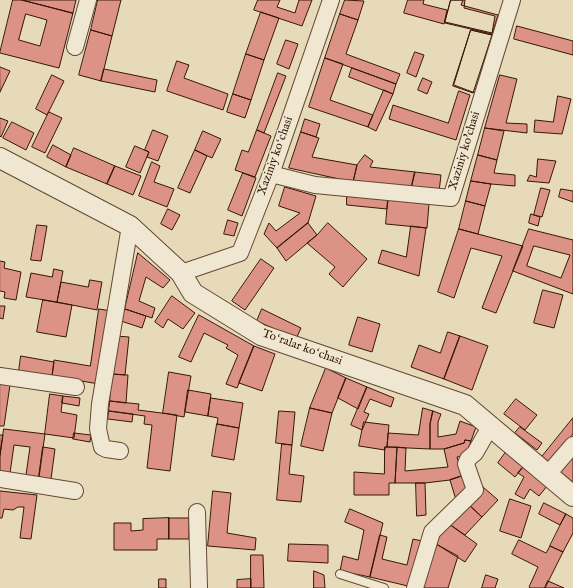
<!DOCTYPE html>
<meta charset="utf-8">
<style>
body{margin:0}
canvas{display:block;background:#e7dab9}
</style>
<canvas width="573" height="588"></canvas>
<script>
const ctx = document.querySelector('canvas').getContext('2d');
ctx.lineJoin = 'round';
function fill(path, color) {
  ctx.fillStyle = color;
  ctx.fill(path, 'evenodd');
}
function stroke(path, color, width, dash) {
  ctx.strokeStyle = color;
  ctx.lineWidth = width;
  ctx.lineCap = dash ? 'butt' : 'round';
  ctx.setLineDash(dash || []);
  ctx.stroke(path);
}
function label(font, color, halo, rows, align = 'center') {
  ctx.font = font + ' "IM FELL English",serif';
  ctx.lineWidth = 3;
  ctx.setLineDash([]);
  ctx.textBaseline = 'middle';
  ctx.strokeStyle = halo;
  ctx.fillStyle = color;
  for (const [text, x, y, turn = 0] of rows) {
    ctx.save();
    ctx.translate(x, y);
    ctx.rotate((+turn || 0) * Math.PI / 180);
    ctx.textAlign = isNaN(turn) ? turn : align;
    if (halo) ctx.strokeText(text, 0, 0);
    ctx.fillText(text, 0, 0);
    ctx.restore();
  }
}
const building = new Path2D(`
 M13,0H22L73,13L59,68L0,53ZM26,14L47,20L40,46L19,40Z
 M22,0H76L73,13Z
 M98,0H121L112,36L91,30Z
 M258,0H280L277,7L295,13L299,0H312L302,26L254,10Z
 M345,0L364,1L358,20L340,14Z
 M408,0H424L423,4L447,10L444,24L404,13Z
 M451,0H465L464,8L495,16L492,33L445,22Z
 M451,0H463L461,5L498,15L492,34L445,23Z
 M261,12L279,18L264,60L246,54Z
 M340,14L358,20L346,54L400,74L396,84L325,58Z
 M517,26L573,41V55L514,39Z
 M91,30L112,36L101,81L79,75Z
 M471,30L492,35L473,93L453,86Z
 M471,30L492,35L475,93L454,85Z
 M286,40L298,44L289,69L277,64Z
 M415,52L424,55L416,77L407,73Z
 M246,54L264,60L251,100L233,94Z
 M325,58L343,64L330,100L373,115L368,127L309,107Z
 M177,61L189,65L184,78L228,94L223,110L167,91Z
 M0,67L10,71L0,92Z
 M352,68L396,84L393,94L349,77Z
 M104,69L157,80L155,92L101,81Z
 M278,73L286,76L264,133L257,130Z
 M52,75L64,81L47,115L36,109Z
 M500,75L517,79L506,123L527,124V133L485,128Z
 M423,78L432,82L427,94L418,90Z
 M384,90L393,94L376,131L368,127Z
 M459,91L470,95L456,140L389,119L393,105L448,123Z
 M233,94L251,100L245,118L227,112Z
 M558,96L571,99L562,134L534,132L535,120L553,122Z
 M49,112L62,118L45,153L32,147Z
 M0,118L8,121L1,137L0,136Z
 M305,119L320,124L316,137L301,132Z
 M12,122L34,133L26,150L3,138Z
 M485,128L504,131L497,160L478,155Z
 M153,130L168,136L158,161L147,157L149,152L145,150Z
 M257,130L271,136L255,177L235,170L242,150L248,152Z
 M203,131L221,139L212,158L195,150Z
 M301,132L319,138L312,157L357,165L353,182L289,168Z
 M53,145L71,155L66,167L47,157Z
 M135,146L149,152L140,173L126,167Z
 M74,148L115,166L107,184L66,167Z
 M195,150L207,156L190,193L178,188Z
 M365,155L373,161L370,167L415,172L411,189L353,182L357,165Z
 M478,155L497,160L494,173L515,175V186L491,184L471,181Z
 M538,159L556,161L549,183L527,181L530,175L536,177Z
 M152,162L160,166L154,182L174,189L167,207L139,196Z
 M115,166L141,176L133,195L107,184Z
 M415,172L441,175L439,192L411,189Z
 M243,173L256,178L242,216L228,210Z
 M471,181L491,184L485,206L466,201Z
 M285,187L316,196L308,223L277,248L264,234L269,223L276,231L300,213L279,206Z
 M541,188L550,190L542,217L534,215Z
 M561,189L573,191V202L559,197Z
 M347,196L388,200L387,209L347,205Z
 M388,200L429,204L427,228L386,224Z
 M466,201L485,206L478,234L459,229Z
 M168,209L180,215L172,230L161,224Z
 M531,214L540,217L538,226L529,223Z
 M228,220L238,223L234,236L224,234Z
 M308,223L317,235L286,261L277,248Z
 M328,223L367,259L343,287L329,274L335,267L307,243L317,235Z
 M37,225L47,226L41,261L31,260Z
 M411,226L426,228L419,276L378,263L382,250L406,257Z
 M459,229L523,246L496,313L482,308L502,256L471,248L454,298L438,292Z
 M529,229L573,240V294L513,271ZM534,246L570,255L561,278L527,266Z
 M138,253L170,280L163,288L146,277L139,301L155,308L152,318L125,309Z
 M261,259L274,268L245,310L232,301Z
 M0,261L5,262L4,268L21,272L16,300L4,298L5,292L0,291Z
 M54,269L63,271L57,302L26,297L31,273L52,277Z
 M90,280L102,282L97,310L57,302L61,282L88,287Z
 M543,290L563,295L554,328L534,323Z
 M172,296L195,313L183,329L168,319L163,328L155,322Z
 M43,300L72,305L66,337L37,332Z
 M0,306H5L3,319L0,318Z
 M99,309L111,311L99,384L52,376L54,360L90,366Z
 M125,309L146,316L142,328L121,321Z
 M262,309L301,328L296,339L257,321Z
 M199,315L254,346L237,388L226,384L238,355L226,348L228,345L204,333L191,362L179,357Z
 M358,317L380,324L372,352L349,345Z
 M448,332L460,336L444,379L411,367L419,345L440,353Z
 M116,336L129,337L125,375L112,374Z
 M460,336L488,346L472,390L444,379Z
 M254,346L275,354L262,391L239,383Z
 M21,356L54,362L52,376L19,371Z
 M326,368L346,378L332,413L310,408Z
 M169,372L191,376L184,417L163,413Z
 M112,374L128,375L126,403L110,401Z
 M346,378L367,387L358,409L338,398Z
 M0,383L10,385L4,426H0Z
 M367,387L394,398L391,407L370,399L364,412L369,414L362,430L351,425Z
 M188,390L211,394L208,416L185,412Z
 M50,394L63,396L61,412L77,415L74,438L45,434Z
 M63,396L80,398L79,406L62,403Z
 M211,398L243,403L239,428L217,424L218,418L208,416Z
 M516,399L537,415L525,430L504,414Z
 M110,401L139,404L138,410L177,415L170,471L147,468L152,425L144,424L145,416L109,411Z
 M310,408L332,413L323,451L301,446Z
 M423,408L433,411L430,424V449L387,447L388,433L418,435Z
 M109,411L133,414L132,422L108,419Z
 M279,411L295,412L292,445L276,443Z
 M433,411L441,414L438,422V437L456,434L460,421L476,427L471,441L465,440L464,443L444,449H430V424Z
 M573,418V434L549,464L541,458Z
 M364,422L389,425L387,447H385V450L359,446Z
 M217,424L239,428L234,460L212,456Z
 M520,427L542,443L537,450L515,433Z
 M4,429L45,434L39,477L26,475L30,447L14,445L10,473L0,472V455Z
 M74,433L91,435L90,442L73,439Z
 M0,435H3L0,455Z
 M465,440L471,441L466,455L457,457L462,476L450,480L425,483H395L397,447L406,448L405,471L448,467L444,449L464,443Z
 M282,444L292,445L289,474L304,476L301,502L277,500Z
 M43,447L55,449L51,479L39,477Z
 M385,447H397L395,483H389V495H354V472L384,474Z
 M506,452L524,466L515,477L498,463Z
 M573,454V485L558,474Z
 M524,466L548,485L539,496L530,489L524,499L515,494L524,477L518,473Z
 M462,476L467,492L457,503L450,480Z
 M416,483H425L426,515L417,516Z
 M483,487L498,500L482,517L468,504Z
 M0,491L37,495L31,539L20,538L24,507H18L13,510L4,509L2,518H0Z
 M213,491L231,493L227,533L256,538L255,550L208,546Z
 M510,499L531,506L521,538L500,531Z
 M544,503L566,514L560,525L539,514Z
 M468,504L482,517L465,535L449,524Z
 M350,509L383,523L370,577L340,571L343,556L358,560L364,530L345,522Z
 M566,514L573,518V533L563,552L550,546Z
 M169,518H189V539H169Z
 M169,518V539H157V550H114V523H131V531L143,530V519Z
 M449,524L477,544L465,562L433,542Z
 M380,535L387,537L382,559L407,565L413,539L422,541L412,587L370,577Z
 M519,540L546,553L550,546L563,552L545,588H531L529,587L538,567L512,554Z
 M289,544L328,545V563L288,561Z
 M436,544L458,556L448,588H424Z
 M251,555H263L264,588H251Z
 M314,571L324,575L325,588H314Z
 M486,575L498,579L495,588H482Z
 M159,579H166V588H159Z
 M251,579V588H237V580Z
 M548,581L564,588H545Z`);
fill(building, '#dc9385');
stroke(building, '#381708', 1);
const service = new Path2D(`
 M340,574L384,588`);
const minor = new Path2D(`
 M75,47L88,0
 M271,174L315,185L451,198L512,0
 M181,273L240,253L271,174L331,0
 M0,376L76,387
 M120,451L106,449L102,447L98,429L100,404L130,226
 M548,474L573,445
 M0,479L75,491
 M197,512L199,588
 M415,588L432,532L475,490L466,464L468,459L475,453L490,427`);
const tertiary = new Path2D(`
 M0,158L130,226L181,273L193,293L261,335L465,405L573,496`);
stroke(service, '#644834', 10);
stroke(minor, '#644834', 18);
stroke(tertiary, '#644834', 22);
stroke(service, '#efe7d2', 8);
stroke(minor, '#efe7d2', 16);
stroke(tertiary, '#efe7d2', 20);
label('12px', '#381708', '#efe7d2', [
 ["Xaziniy ko'chasi",465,151,-73],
 ["Xaziniy koʻchasi",276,156,-70],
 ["Toʻralar koʻchasi",302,348,20]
]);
</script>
